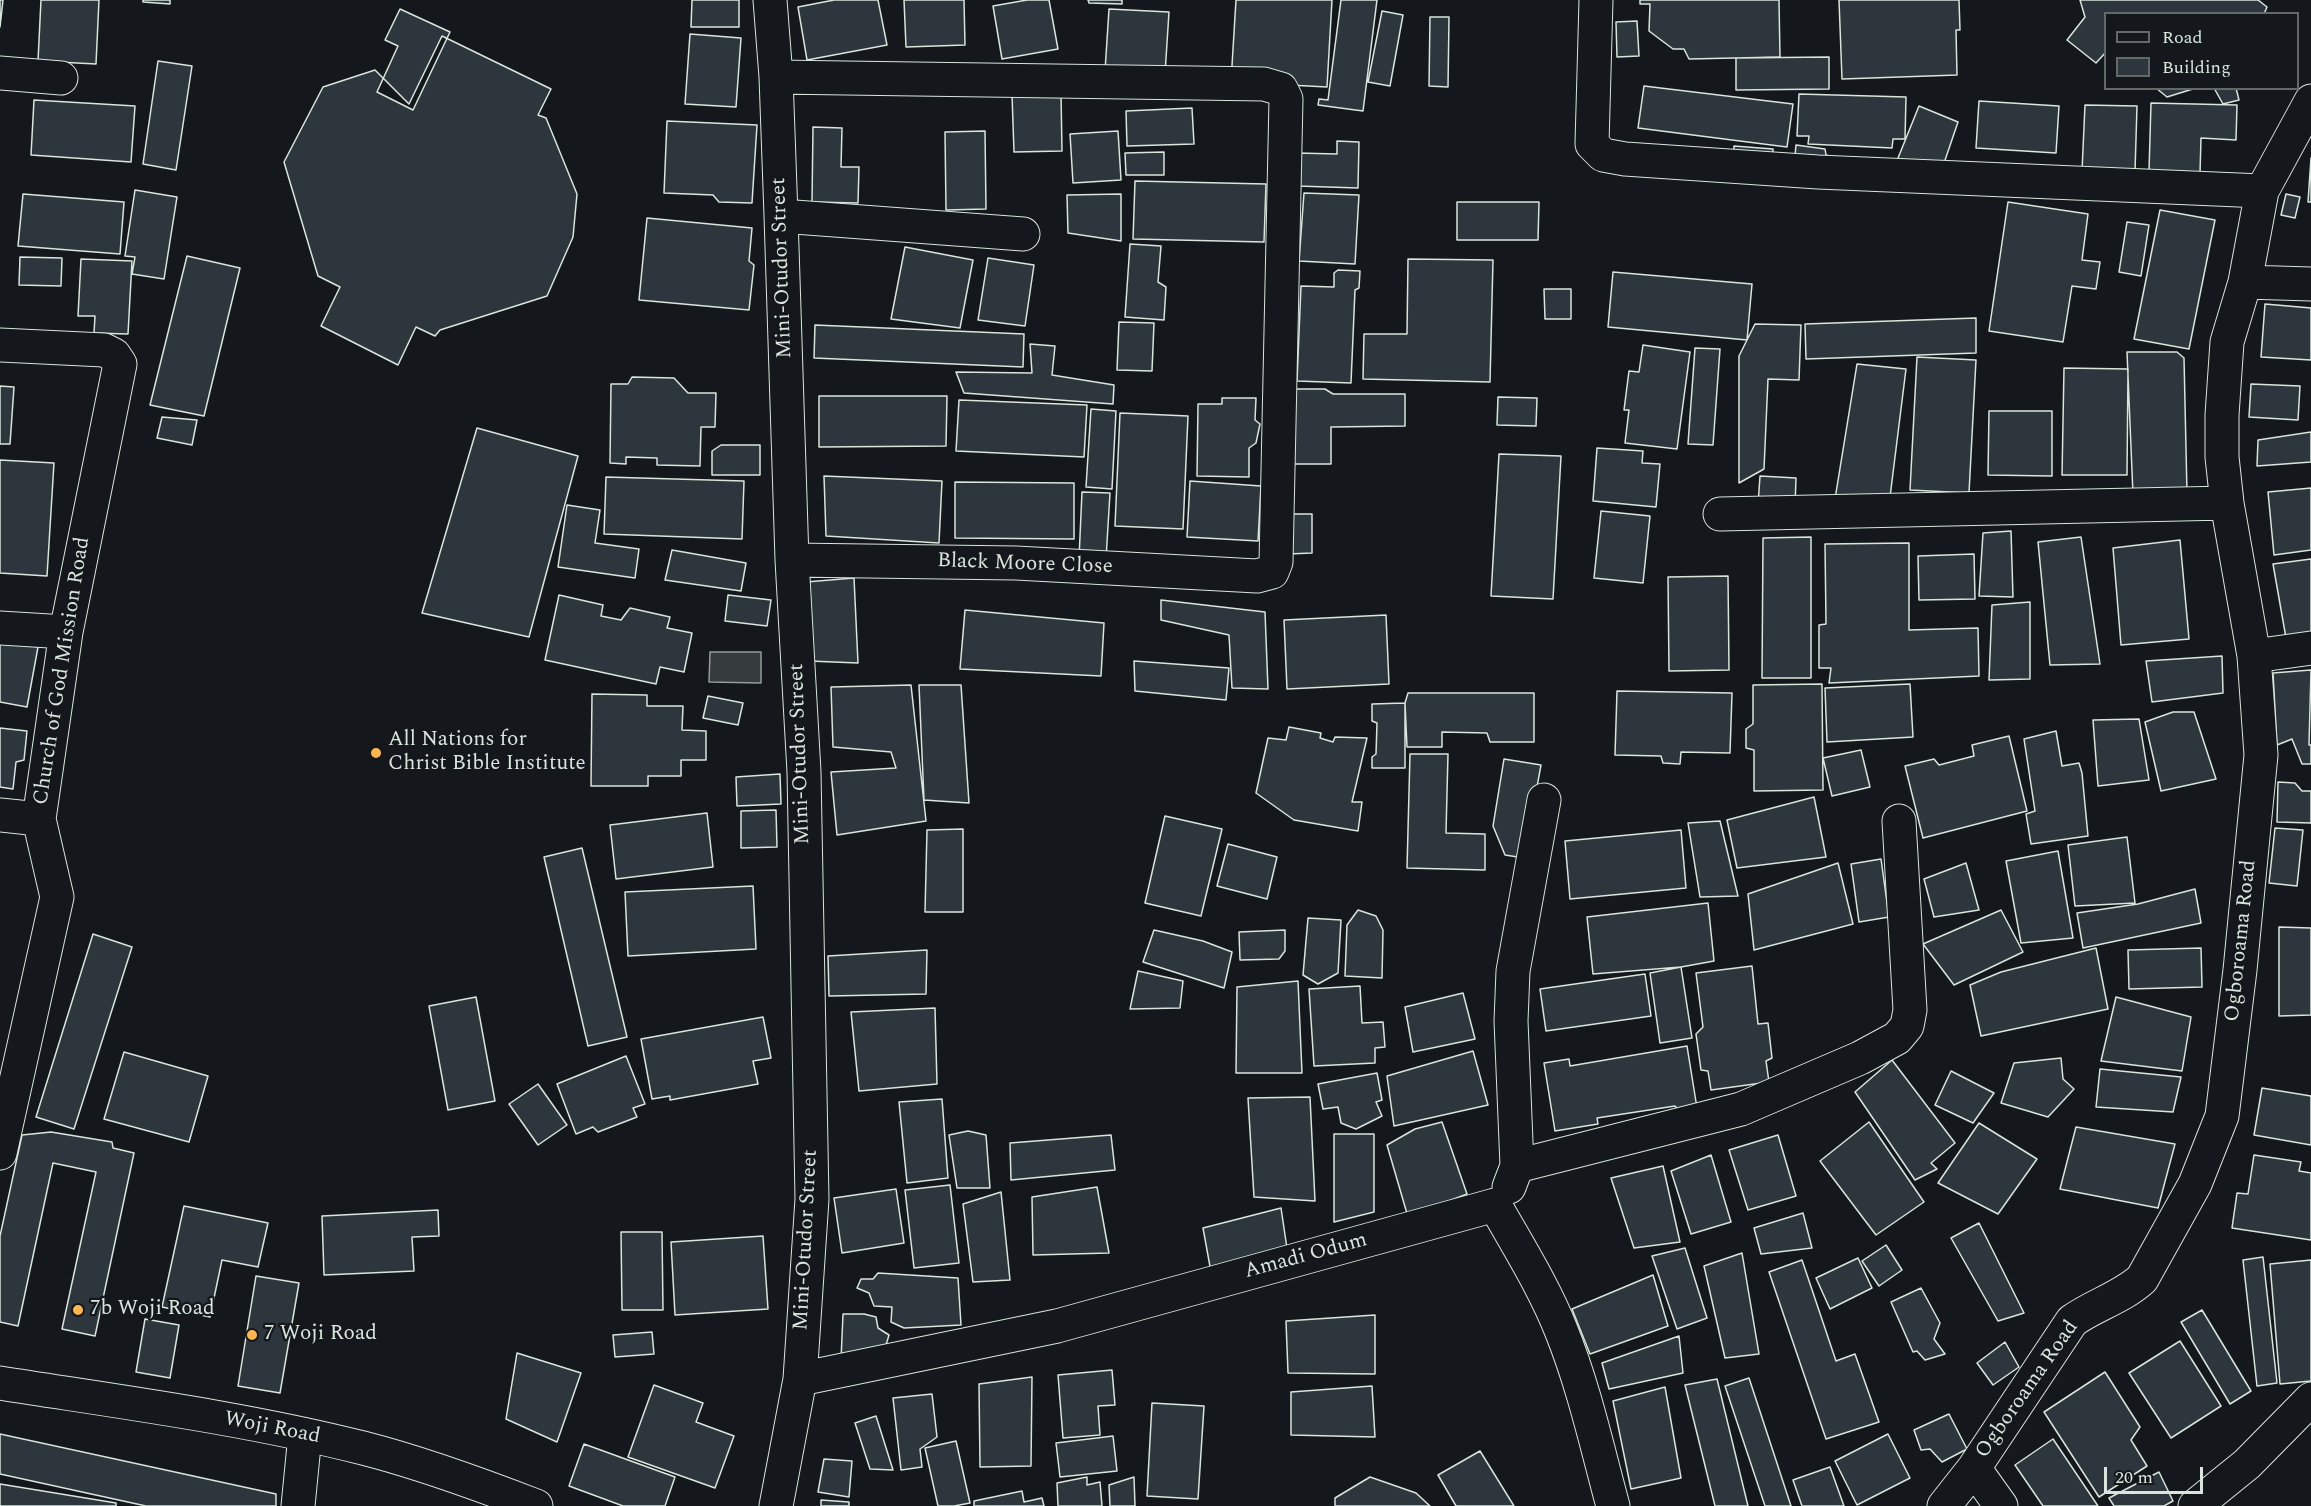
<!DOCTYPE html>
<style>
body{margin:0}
#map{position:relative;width:2311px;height:1506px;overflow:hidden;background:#14181c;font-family:Spectral,serif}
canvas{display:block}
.legend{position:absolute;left:2104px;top:12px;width:195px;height:78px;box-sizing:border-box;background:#14181c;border:2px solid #626a69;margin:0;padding:8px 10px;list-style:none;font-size:18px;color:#d8e6dc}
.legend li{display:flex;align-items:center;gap:12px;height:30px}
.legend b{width:30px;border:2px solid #626a69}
.scale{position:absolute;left:2104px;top:1467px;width:99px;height:27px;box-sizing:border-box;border:3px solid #d8e6dc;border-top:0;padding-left:8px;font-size:18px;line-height:21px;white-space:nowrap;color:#d8e6dc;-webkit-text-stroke:4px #14181c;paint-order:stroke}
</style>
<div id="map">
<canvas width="2311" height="1506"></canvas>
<ul class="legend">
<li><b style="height:8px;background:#14181c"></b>Road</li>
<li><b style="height:16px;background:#2c363c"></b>Building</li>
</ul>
<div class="scale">20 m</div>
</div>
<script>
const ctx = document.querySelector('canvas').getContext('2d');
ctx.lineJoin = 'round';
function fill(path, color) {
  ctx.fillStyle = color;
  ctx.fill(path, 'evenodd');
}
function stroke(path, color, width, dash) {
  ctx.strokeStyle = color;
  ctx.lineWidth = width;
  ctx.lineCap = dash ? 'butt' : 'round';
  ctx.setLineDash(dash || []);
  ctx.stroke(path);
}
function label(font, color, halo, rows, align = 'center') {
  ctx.font = font + ' Spectral,serif';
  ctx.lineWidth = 4.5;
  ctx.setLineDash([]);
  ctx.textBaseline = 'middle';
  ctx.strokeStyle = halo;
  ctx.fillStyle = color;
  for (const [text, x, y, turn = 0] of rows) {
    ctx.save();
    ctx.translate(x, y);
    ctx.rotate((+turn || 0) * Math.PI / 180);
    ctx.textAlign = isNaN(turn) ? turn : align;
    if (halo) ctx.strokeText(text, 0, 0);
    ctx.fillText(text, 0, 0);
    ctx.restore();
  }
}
const water = new Path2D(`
 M710,652H761V683L709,682Z`);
fill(water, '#363b3e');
stroke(water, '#939e99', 1.5);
const building = new Path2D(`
 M0,0H3L0,27Z
 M41,0H99L96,64L38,61Z
 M143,0H170V4L143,2Z
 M692,0H739V27H691Z
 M834,0H878L887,45L807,60L798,7Z
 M904,0H964L965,45L906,47Z
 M1027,0H1049L1058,49L1002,59L993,6Z
 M1088,0H1122V4L1089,3Z
 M1236,0H1332L1327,87L1231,82Z
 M1341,0H1377L1363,111L1318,105L1319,99L1328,100Z
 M1640,0H1779L1780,57L1689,59L1684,49H1673L1649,31L1650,4H1640Z
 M1839,0H1959L1960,30H1956L1957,75L1842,79Z
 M2080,0H2258L2267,7L2264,14H2106V52L2096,63L2067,40L2085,17Z
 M400,9L450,32L413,110L377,92L398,46L385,40Z
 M1109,9L1169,12L1165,74L1105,71Z
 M1382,11L1403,15L1390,86L1368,82Z
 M1430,17H1449L1448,87L1429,86Z
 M1637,21L1639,56L1617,57L1616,22Z
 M690,34L741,38L736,107L685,104Z
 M442,36L551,89L538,115L546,118L577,194L573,237L547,296L440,330L435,336L416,327L398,365L321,326L340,287L318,276L284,162L323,87L375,70L409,104Z
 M1829,57V89L1736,90V58Z
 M158,61L192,66L176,170L143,164Z
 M1644,86L1793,104L1787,147L1638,128Z
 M2156,88H2196L2167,97Z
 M2214,88H2236L2239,100L2223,104Z
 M1061,94L1062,151L1014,152L1012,95Z
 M1799,94L1906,97L1905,139H1893L1892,148L1808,144L1809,136H1797Z
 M34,100L135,106L131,162L31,155Z
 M1979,101L2059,106L2056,153L1976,148Z
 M2151,103L2237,105L2236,140L2201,138L2200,173L2149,171Z
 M2085,105L2137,106L2135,172L2082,171Z
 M1919,106L1958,122L1941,172L1896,163Z
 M1192,108L1194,144L1127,146L1126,111Z
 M667,121L757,125L752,203L719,202L713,195L664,193Z
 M813,127L842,128L841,167H859L858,203L812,202Z
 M985,131L986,209L946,210L945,132Z
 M1118,131L1121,180L1073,183L1070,134Z
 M1337,141L1359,142L1358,188L1297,186V153L1337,154Z
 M1796,145L1825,149L1826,155L1832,157L1795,156Z
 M1734,146L1773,149L1772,164L1733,162Z
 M1164,152V175H1126L1125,153Z
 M2311,158V202H2308Z
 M1135,181L1266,184L1264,242L1133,239Z
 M135,190L177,197L164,279L132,274L135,257L125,256Z
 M1304,193L1359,195L1355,264L1299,261Z
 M23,194L124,202L120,254L18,246Z
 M1121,194V241L1068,233L1067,195Z
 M2286,194L2300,197L2295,218L2281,215Z
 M1457,202H1539L1538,240H1457Z
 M2008,202L2088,214L2082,260L2100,262L2096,289L2072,286L2063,342L1989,331Z
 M2160,210L2215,220L2189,349L2134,339Z
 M647,218L752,228L749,261L754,265L749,310L639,300Z
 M2127,222L2149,225L2141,276L2119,272Z
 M1130,244L1161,246L1158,282L1166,287L1164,320L1125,317Z
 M905,247L973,260L960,328L891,319Z
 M187,256L240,268L204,416L150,405Z
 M20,257L62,258L61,286L19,285Z
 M988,258L1034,265L1025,326L978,320Z
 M81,259L132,261L128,334L94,333L95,316H78Z
 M1408,259L1493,260L1490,382L1363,379L1364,334H1407Z
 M1338,270L1360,271L1359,288L1355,290L1351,383L1297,381L1301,286L1334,287V273Z
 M1613,272L1752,284L1747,340L1608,327Z
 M1544,289H1571V319H1545Z
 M2265,304L2311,308V360L2261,357Z
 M1976,318V353L1806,359L1805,324Z
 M1119,322L1154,323L1152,371L1117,370Z
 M1755,324L1801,325L1799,380L1768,379L1764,469L1739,483V356Z
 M815,325L1024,334L1023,367L814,358Z
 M1030,344L1055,346L1052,375L1114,385L1113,404L964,393L956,372L1032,373Z
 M1643,345L1690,352L1677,449L1625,443L1629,410H1624L1629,371L1639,372Z
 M1695,348L1720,349L1713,445L1688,444Z
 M2127,352H2177L2184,358L2187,493L2133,495Z
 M1917,357L1976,360L1969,493L1910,490Z
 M1857,364L1906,369L1889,505L1835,499Z
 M2064,368L2128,369L2127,475H2062Z
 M632,377L674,378L688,393H716L715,427H701L700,466L657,465V458L626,457V464L610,463L611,384H628Z
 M2251,384L2300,386L2298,420L2249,417Z
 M0,386L14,387L10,444H0Z
 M1282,389H1325L1333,394H1405V426L1331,427V464H1281Z
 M819,396H947L946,446L819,447Z
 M1498,397L1537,398L1536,426L1497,425Z
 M1222,398H1256L1255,420L1260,424L1256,443L1249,448V477L1197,476L1198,404H1222Z
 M959,400L1087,405L1084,457L956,451Z
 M1091,409L1116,411L1112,489L1086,487Z
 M1989,411H2052V476L1988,475Z
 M1120,413L1188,416L1183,529L1115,526Z
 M162,417L197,420L192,445L157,438Z
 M477,428L578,456L529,637L422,613Z
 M2311,432V462L2257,466L2258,440Z
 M721,445H760V475H712V451Z
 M1597,448L1643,451L1642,463L1660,464L1656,507L1593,501Z
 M1499,454L1561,456L1553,599L1491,596Z
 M0,460L54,463L47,576L0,573Z
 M824,476L942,481L939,543L826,536Z
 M1760,476L1796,478L1795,507L1758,505Z
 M606,477L744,481L742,539L604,534Z
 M1190,481L1261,486L1258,541L1187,537Z
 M955,482L1074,483V539L955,538Z
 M2311,488V550L2274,555L2268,492Z
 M1082,492L1110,493L1106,559L1079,558Z
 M567,505L600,510L595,543L639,549L635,578L558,567Z
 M1601,511L1650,516L1643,583L1594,578Z
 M1288,514H1312V553L1288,554Z
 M2011,531L2013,597L1979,596L1983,533Z
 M1811,537V678H1762L1763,538Z
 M2081,537L2100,664L2050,665L2038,542Z
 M2180,540L2189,639L2121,645L2113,548Z
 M1909,543V630L1978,628L1979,676L1829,683L1831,668H1819V625L1826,624L1825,544Z
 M672,550L746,563L741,591L665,580Z
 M1974,554L1975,599L1919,600L1918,556Z
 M2311,559V633L2286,638L2273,564Z
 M1728,576L1729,670L1669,671L1668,577Z
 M854,578L858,663L809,661L806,582Z
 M559,595L603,605L601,616L621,620L630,608L670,617L667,628L692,633L684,672L660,667L656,684L545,660Z
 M728,595L771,600L767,626L725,621Z
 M1161,600L1265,612L1268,689L1232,688L1229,635L1161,620Z
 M2030,602V679L1989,680L1992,605Z
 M965,610L1104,623L1101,676L960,669Z
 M1386,615L1389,684L1287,689L1284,620Z
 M0,640L38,647L27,707L0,702Z
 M2222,656L2223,693L2152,702L2146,661Z
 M1134,661L1229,668L1226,700L1135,691Z
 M2311,670L2309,745H2311V764H2302L2292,739L2277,745L2273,673Z
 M1822,684L1823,790L1754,791V750L1746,748V729L1753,724V685Z
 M1910,684L1913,737L1827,742L1825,688Z
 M911,685L926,821L837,835L831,772L896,768L891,752L833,747L831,687Z
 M919,685H961L969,803L924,800Z
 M1617,691L1732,693L1730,753L1681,752L1680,764L1663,763L1661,756L1615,755Z
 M1408,693H1534V742H1490L1487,733L1442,732V747H1407L1405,703Z
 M592,694L647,695V706H683L682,730L706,731V760H681V776H648V786H591Z
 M708,696L743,703L738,725L703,718Z
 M1405,703V768H1372V757L1376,754L1377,723L1372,721V704Z
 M2173,712H2194L2216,779L2161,791L2145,722Z
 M2139,719L2149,780L2098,786L2093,720Z
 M1289,727L1321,733L1320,738L1333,742L1335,737L1367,738L1352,802H1362L1358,831L1294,820L1256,793L1268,738L1286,740Z
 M0,728L27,731L24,760L16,762L13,789L0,787Z
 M2056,731L2062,766L2079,763L2082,773L2088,836L2031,844L2026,814L2035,811L2024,739Z
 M2009,736L2027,811L1923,838L1905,766L1934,759L1939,765L1974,756L1972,745Z
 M1861,750L1870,787L1832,796L1823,758Z
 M1410,754H1448L1446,833L1485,834V870L1407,868Z
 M1504,759L1541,765L1524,858L1505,855L1493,826Z
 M780,774L781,804L737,806L736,777Z
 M2278,782L2295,783L2302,791H2311V823L2277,822Z
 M1814,797L1826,857L1737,868L1727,820Z
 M776,810L777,847L741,848V811Z
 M707,813L713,867L616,879L610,825Z
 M1165,816L1222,829L1201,916L1145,903Z
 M1720,821L1738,896L1700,897L1688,823Z
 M2275,828L2303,830L2297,886L2269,883Z
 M963,829V912H925L927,830Z
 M1681,830L1686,888L1570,899L1565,841Z
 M2127,837L2135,903L2075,906L2068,845Z
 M1228,844L1277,857L1267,899L1217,886Z
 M582,848L627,1037L588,1046L544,857Z
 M2058,851L2073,938L2021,943L2006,861Z
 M1881,859L1889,917L1859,922L1851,864Z
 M1838,863L1853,924L1754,950L1748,894Z
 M1966,863L1979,910L1934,917L1924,879Z
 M753,886L756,949L628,956L625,892Z
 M2195,889L2201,923L2083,948L2077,913L2138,904Z
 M1708,903L1714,961L1681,967L1593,974L1587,917Z
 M1358,910L1376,916L1383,930L1382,978L1345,976L1347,925Z
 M2001,910L2023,952L1954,985L1923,944Z
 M1308,918L1341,920L1338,973L1318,984L1303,975Z
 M2279,927L2311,928V1015L2279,1016Z
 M1154,930L1203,941L1232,952L1224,988L1143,962Z
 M1285,930V951L1279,959L1240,960L1239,932Z
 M93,934L132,947L74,1129L36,1117Z
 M2096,948L2108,1009L1981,1036L1970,985L2001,972Z
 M2201,948L2202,987L2129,989L2128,950Z
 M927,950L926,994L829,996L828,956Z
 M1752,966L1758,1024L1768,1023L1772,1058L1766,1061L1769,1082L1711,1090L1708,1071L1701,1070L1696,1034L1703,1027L1696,973Z
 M1681,967L1692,1038L1660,1043L1650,973Z
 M1138,971L1183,981L1180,1008L1130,1009Z
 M1645,974L1651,1016L1546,1031L1540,989Z
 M1298,981L1302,1073H1236L1237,987Z
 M1360,986L1362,1023L1383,1022L1385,1047L1375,1048V1063L1314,1066L1309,989Z
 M1463,993L1475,1039L1413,1052L1405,1007Z
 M476,997L495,1101L448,1110L429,1006Z
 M2116,997L2191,1017L2182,1071L2101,1061Z
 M935,1008L937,1084L859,1091L851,1012Z
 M763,1017L771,1058L753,1061L758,1084L670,1100V1096L652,1099L641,1039Z
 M1687,1046L1697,1108L1679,1111L1675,1106L1597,1118L1598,1124L1555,1131L1544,1063L1569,1059L1570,1066Z
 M1473,1051L1488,1105L1394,1126L1387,1076Z
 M124,1052L208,1076L189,1142L104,1119Z
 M626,1056L645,1104L633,1108L637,1117L598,1132L593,1127L576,1134L557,1084Z
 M2061,1058L2063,1079L2074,1089L2048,1117L2001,1103L2014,1063Z
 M1892,1060L1955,1143L1931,1163L1937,1169L1915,1180L1855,1092Z
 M2100,1069L2181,1077L2173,1112L2096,1107Z
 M1951,1071L1994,1093L1973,1123L1935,1105Z
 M1377,1073L1382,1100L1376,1102L1382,1116L1356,1129L1341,1123L1338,1107L1323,1109L1318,1084Z
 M538,1084L567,1125L538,1145L509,1104Z
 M2262,1088L2311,1096V1145L2254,1135Z
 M1310,1097L1315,1201L1254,1197L1248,1098Z
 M942,1099L948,1178L907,1183L899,1102Z
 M1442,1122L1467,1194L1408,1217L1387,1145L1415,1129Z
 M1869,1122L1924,1202L1876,1235L1820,1161Z
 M1979,1123L2037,1159L1998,1214L1938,1183Z
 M2076,1127L2175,1144L2158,1208L2060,1189Z
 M968,1131L986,1135L990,1188H957L949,1135Z
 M51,1132L112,1142L113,1148L134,1153L95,1336L62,1329L96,1172L53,1163L18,1326L0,1322V1236L22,1135Z
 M1334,1134H1374V1212L1334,1222Z
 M1111,1135L1115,1170L1011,1180L1010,1143Z
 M1778,1135L1796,1196L1748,1210L1729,1150Z
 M1711,1155L1731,1222L1691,1234L1671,1171Z
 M2254,1155L2301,1162L2299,1171L2311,1173V1240L2232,1228L2237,1193L2248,1194Z
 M1663,1166L1680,1242L1634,1248L1611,1178Z
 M950,1185L959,1263L914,1268L905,1190Z
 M1097,1187L1109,1253L1033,1255L1032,1197Z
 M896,1189L904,1243L842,1253L834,1198Z
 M1001,1192L1010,1280L973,1282L963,1204Z
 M184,1206L268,1223L258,1267L222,1260L210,1317L162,1307Z
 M1281,1208L1288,1255L1211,1272L1203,1228Z
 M438,1210L439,1236L412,1237L414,1271L324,1275L322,1216Z
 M1803,1213L1812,1248L1761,1254L1754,1228Z
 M1979,1223L2024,1313L1998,1321L1951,1238Z
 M621,1232H662L663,1310H622Z
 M763,1236L768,1309L675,1315L671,1242Z
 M1886,1245L1902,1270L1879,1286L1862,1261Z
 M1685,1248L1707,1318L1677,1329L1652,1256Z
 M1742,1253L1759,1354L1725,1358L1704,1266Z
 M2263,1257L2277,1383L2257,1386L2243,1260Z
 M1858,1258L1872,1288L1830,1309L1816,1278Z
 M1802,1260L1836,1361L1855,1354L1879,1422L1826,1439L1769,1272Z
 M2311,1260V1381L2280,1384L2270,1264Z
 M878,1273L958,1278L961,1325L904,1328L891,1322L892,1307L874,1306L869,1293L857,1288L861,1279H873Z
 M1653,1275L1668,1326L1590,1354L1572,1309Z
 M256,1276L299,1283L280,1393L238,1386Z
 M1921,1288L1940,1323L1934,1339L1945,1354L1925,1360L1917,1351L1913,1352L1891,1302Z
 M2202,1310L2251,1391L2230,1404L2181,1322Z
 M843,1314H864L876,1317L878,1328L889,1335L883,1355L841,1360Z
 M1375,1315V1374L1288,1373L1286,1321Z
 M145,1319L179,1325L170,1378L136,1372Z
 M652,1332L654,1354L615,1357L613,1335Z
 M1679,1336L1683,1373L1609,1389L1602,1363Z
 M2180,1341L2221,1406L2171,1438L2129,1373Z
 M2005,1342L2019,1367L1993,1385L1977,1363Z
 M517,1353L581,1373L557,1442L506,1419Z
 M1112,1370L1115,1405L1098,1406L1100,1435L1063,1438L1058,1375Z
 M2105,1372L2140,1427L2131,1440L2147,1466L2099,1497L2044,1412Z
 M1032,1377L1031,1466L980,1467L979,1384Z
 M1749,1378L1791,1506H1765L1725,1386Z
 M1717,1379L1748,1506H1715L1685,1385Z
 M654,1385L703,1403L696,1422L734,1436L715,1488L628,1457Z
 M1372,1386L1375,1437L1291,1435V1392Z
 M1665,1387L1681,1478L1631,1489L1613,1401Z
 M932,1394L937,1437L920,1449L922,1467L901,1470L893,1398Z
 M1152,1403L1204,1406L1198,1499L1147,1496Z
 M1949,1414L1967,1449L1942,1462L1930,1449L1921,1450L1914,1430Z
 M876,1416L893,1470L870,1469L855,1423Z
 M0,1434L276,1494V1506H146L0,1474Z
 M1888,1434L1910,1478L1857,1505L1835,1461Z
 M1113,1436L1117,1471L1060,1477L1056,1443Z
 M2053,1439L2098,1506H2043L2015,1465Z
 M956,1441L970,1503L954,1506H938L925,1448Z
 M584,1444L675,1477L665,1506H623L569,1486Z
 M1480,1451L1514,1506H1456L1438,1475Z
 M824,1459L852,1461L849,1497L818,1492Z
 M1830,1467L1844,1506H1802L1793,1480Z
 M2159,1472L2173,1501L2164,1506H2114L2109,1498Z
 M1087,1477V1485L1100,1482L1102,1506H1058L1057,1483Z
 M1134,1477L1135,1506H1110L1109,1485Z
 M1370,1477L1416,1493L1430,1506H1335V1498Z
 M0,1484L116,1503V1506H0Z
 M1022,1491L1024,1502L1042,1498L1044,1506H974V1501Z
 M821,1500L849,1502V1506H821Z`);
fill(building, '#2c363c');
stroke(building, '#d8e6dc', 1.5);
const minor = new Path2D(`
 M770,0L776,77L781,216L792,560L804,772L812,1199L800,1379L776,1506
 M1596,0L1592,144L1603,155L1625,159L1818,172L2262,191
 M0,73L61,78
 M776,77L1264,84L1281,89L1286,99L1276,562L1272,572L1257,576L1016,563L792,560
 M781,216L1023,234
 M2245,282L2311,284
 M0,345L104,350L114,355L120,364L66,632L39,819L57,897L0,1153
 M1720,514L2227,503
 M0,628L66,632
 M2254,656L2311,648
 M0,815L39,819
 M1517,1166L1741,1109L1860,1058L1897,1038L1907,1026L1910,1010L1899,821
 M1509,1187L1517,1166L1511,1021L1513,971L1544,800
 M1495,1205C1518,1246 1544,1287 1561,1330C1584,1387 1597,1447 1613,1506
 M800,1379L1057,1326L1495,1205
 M1974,1468L2001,1506
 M298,1506L305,1435
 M1944,1506L1974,1468L2072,1321C2094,1305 2121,1298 2142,1279L2195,1184L2222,1116L2240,970L2261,755L2254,656L2227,503L2222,457V415L2227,342L2245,282L2262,191L2311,101
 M2195,1506L2247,1464L2311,1399`);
const major = new Path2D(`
 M0,1383C121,1402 244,1418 363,1448C422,1463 479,1484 536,1506`);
stroke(minor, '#d8e6dc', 35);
stroke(major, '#d8e6dc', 35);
stroke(minor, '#14181c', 33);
stroke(major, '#14181c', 33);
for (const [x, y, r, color] of [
 [376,753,6,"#ffb74d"],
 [78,1310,6,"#ffb74d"],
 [252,1335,6,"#ffb74d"]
]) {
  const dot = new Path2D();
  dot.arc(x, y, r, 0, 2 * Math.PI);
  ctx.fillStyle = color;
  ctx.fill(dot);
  stroke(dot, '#14181c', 2);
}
label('21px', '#d8e6dc', '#14181c', [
 ["Mini-Otudor Street",783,268,-92],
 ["Black Moore Close",1025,565,2],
 ["Church of God Mission Road",63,671,-81],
 ["Mini-Otudor Street",801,754,-92],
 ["Ogboroama Road",2242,941,-84],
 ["Mini-Otudor Street",807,1240,-87],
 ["Amadi Odum",1306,1257,-15],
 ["Ogboroama Road",2028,1390,-55],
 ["Woji Road",272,1429,11]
]);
label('21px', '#d8e6dc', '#14181c', [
 ["All Nations for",388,741],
 ["Christ Bible Institute",388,765],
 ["7b Woji Road",90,1310],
 ["7 Woji Road",264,1335]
], 'left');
</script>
